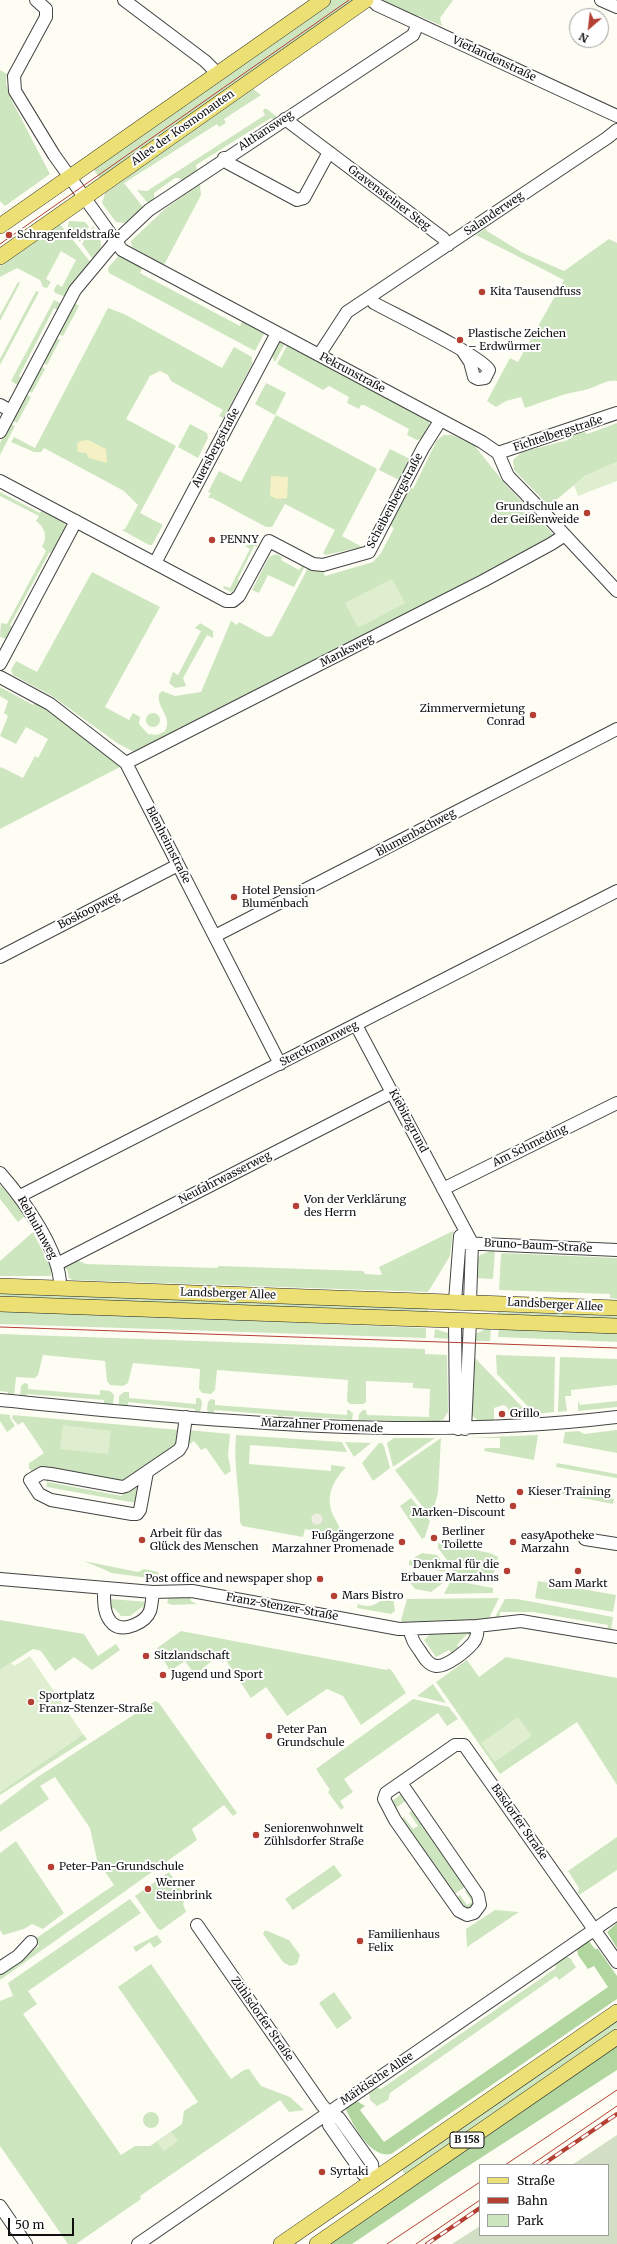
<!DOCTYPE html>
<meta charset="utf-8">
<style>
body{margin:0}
#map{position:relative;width:617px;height:2244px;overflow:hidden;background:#fefdf4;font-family:Merriweather,serif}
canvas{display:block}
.legend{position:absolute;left:479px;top:2164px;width:130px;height:72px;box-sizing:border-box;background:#fff;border:1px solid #9f9f9f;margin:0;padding:5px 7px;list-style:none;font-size:12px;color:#101010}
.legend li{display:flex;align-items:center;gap:8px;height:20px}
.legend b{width:20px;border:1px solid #9f9f9f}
.north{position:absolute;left:569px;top:8px;width:40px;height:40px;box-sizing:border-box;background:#fff;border:1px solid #9f9f9f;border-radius:50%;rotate:208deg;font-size:11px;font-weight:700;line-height:16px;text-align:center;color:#101010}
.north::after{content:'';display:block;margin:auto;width:14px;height:18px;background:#b43f33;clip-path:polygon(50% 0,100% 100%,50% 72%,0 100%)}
.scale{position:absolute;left:8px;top:2218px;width:66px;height:18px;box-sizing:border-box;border:2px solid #101010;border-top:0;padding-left:5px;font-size:12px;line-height:14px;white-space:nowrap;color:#101010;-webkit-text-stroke:3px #fff;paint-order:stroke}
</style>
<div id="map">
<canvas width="617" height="2244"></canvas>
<ul class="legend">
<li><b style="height:5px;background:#ece075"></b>Straße</li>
<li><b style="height:5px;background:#b43f33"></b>Bahn</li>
<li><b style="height:11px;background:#cee6bf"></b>Park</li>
</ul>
<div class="north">N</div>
<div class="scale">50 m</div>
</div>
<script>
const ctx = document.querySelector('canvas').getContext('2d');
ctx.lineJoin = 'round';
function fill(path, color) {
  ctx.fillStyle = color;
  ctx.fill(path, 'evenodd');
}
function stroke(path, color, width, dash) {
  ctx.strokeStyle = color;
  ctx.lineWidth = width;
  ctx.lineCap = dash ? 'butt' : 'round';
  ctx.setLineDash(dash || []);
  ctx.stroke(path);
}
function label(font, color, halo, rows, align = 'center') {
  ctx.font = font + ' Merriweather,serif';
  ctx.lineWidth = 4;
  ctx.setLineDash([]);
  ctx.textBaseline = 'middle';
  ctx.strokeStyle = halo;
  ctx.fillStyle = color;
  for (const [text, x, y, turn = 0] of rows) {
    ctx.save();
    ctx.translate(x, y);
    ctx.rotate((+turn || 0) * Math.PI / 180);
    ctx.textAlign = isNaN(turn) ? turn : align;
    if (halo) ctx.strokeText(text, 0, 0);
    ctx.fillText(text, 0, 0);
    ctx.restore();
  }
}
fill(new Path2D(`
 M331,0H358L101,180L92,167Z
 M383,0H453L440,18L442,26L419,16L415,17Z
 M0,70L7,74L6,83L11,99L50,174L5,206L0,201Z
 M253,89L261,95L224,119L226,123L219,127L217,124L124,183L143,207L125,223L116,222L102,203L105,193Z
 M264,109H267L277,117V121L271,118L196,165L197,171L182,181L179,178H175L154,193V202H147L137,190L147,191L265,115L263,111Z
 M200,184L201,195L164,265L132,247L131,241L166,208Z
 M69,221L85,222L89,227L80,242L68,227Z
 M60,224L92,264L66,297L55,293L54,290L57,284L62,287L76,260L61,251L46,279L51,282L47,288L43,287L40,280L17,268L0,277V266Z
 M93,226C103,240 104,247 94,261L82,244Z
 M486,228L487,231L523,253L564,271L609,239L617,243V381C605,379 594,389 580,391C562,394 543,402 525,408L521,397L506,401L496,407L487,401L510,358L518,362L564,280L476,235Z
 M120,254L143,266L140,273L240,326L243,320L265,332L255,351L109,273L108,268Z
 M18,282L20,283L0,321V315Z
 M36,291L39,292L0,365V359Z
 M54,300L60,303L62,308L60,311L54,308L19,376L24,379L19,386L11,381Z
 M74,303L79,306L63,336L58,334Z
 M108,308L124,314L222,368L234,347L252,357V364L224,418L219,416L223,410L171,381L168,375L160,371L150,376L126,419L176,446L140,513L163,525L152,545H149L122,530L125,529L138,505L124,491L44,448L41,452H34L11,442L14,437L35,448Z
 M56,338L60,340L47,365L43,363Z
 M281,342L285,343L275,362L271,354L277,343Z
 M288,344L429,419L430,429L422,439L417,440L407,435L409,429L364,405H361L359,409L347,403L349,397L329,386L323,390L277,364Z
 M41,366L45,369L32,393L28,391Z
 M266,383L286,393L275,415L255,404Z
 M26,394L31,397L17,423L12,420Z
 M276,415L377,469L342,536L362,547L326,555L323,553L335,530L285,504L272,527H266L212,498H208L211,493L208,492L219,471L241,482Z
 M10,423L15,426L0,455V443Z
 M617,423V462L585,476L549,506L514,470L513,460L522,452L568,440L569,435L582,430L587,434Z
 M190,424L207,433L208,438L198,458L178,447Z
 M444,435H452L474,445L506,485L553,534L552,537L138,754L117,743L52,696L13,675L11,670L16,661L37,672L92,572L160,607L105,707L129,720L133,713L140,717L139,724L148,734L157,735L165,731C173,716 156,708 159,694L162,691L175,696L201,692L231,621L237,625L239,622L267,637L272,636L308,568L323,570L325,576L373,562L381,553L394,528L388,524L408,486L413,489L437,440Z
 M390,449L410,459L399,480L379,470Z
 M0,492L40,513L43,508C72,524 70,524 54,552L49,553L10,625L14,630L7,639L0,637L1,623L7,624L46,551L42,546C48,538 45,527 36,521L39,516L0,496Z
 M252,543L261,547L254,546L238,579L239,580L234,591L231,592L223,588L224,586L230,588L250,549L245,546Z
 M276,554L282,557L281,560L299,570L303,565L305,566L294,587L268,575L259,593L252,590L269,557Z
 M200,623L213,631V638L207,635L183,678L186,686L175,688L169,683L173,672L178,675L201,631L195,628Z
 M0,687L33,705L36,701L114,759L120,767L0,829V768L1,767L23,778L35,756L38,758L48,739L26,727L16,744L0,736L8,716L4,713L8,701L0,696Z
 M146 720a7 7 0 1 1 14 0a7 7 0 1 1-14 0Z
 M0,1185L19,1205L25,1216L18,1222L0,1199Z
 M453,1231L450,1256L428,1292L72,1280L69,1278L67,1269H63L62,1266L72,1258L86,1264L217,1268L219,1266L363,1271L365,1274L382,1275L379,1267Z
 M33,1232L51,1268V1276H0V1261Z
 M495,1249L493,1279L475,1278L477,1261L480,1255Z
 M503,1253L617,1258V1299L610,1298V1294L499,1290L501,1254Z
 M0,1291L428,1306V1311L0,1300Z
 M0,1310L426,1328V1338L0,1324Z
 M498,1312L617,1316V1321L498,1316Z
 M499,1326L617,1331V1342L498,1337Z
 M491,1327L490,1341H473L477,1333Z
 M435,1329L448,1333L451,1339L434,1338Z
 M0,1334L425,1349V1354L447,1355L448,1412L443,1420L429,1422L366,1420V1425L358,1422L359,1414L363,1410H366L367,1415L429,1417L430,1389L413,1388V1383L366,1381V1402L363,1404H350L347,1401L348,1380L217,1370L215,1390L211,1394L202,1393L199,1389L200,1369L133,1363L128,1383L123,1386L110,1385L107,1381L105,1361L43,1355L38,1375L35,1378L16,1377L14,1396L7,1397L8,1392L0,1391Z
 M496,1355L555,1357L554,1412L535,1414L497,1374Z
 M560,1357L617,1359V1385L571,1390V1396H565L567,1411L558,1412Z
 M472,1358H475L527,1412L510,1414L507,1407L503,1405L494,1408V1423C485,1423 477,1422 471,1414Z
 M24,1383L28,1384V1389L100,1395V1390L110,1391L114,1395L113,1404L109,1406L104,1405V1400L27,1394L26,1399L22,1398L20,1396L21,1386Z
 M124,1392H129V1398L196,1404V1398H200L202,1402L201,1409L198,1414H195V1409L128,1402V1408L121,1407L119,1404V1396Z
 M211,1399L215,1400V1405L347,1415V1410H349L353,1413L352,1421L346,1425V1419L283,1416L282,1421H278V1415L214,1410V1416L209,1415L207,1410L208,1402Z
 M578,1401L580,1405L617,1401V1407L578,1411Z
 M0,1414L10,1415V1418L15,1426L7,1432L0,1421Z
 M13,1415L179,1430L175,1446L123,1483L40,1467L32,1472L28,1467L30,1466L28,1464L44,1453L23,1422L18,1425L12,1418Z
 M188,1430L230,1434L228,1456L231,1471L225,1475L206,1448L201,1450L194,1441L190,1444L187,1442Z
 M617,1430V1453L563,1443L565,1432L579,1431L584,1434Z
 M236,1435L342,1442L347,1452L250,1445L249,1464L331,1471V1465L346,1467C333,1481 325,1496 333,1515C337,1523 341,1528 341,1536L305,1529L303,1537L242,1526L240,1522C240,1493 233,1464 236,1435Z
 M538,1435L534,1460L484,1451L485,1448H500V1438H467Z
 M394,1438H435L393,1467L387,1443Z
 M441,1438L438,1493L431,1518L395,1470Z
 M345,1442L371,1443L354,1457Z
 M379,1443H382L384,1446L390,1468L373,1481L362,1463Z
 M557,1463L617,1474V1478L556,1467Z
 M49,1477L48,1482L122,1496L123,1490L140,1481L136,1503L47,1487L46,1492L47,1479Z
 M552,1488L614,1499L613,1504L551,1492Z
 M411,1498L430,1521L425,1537L422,1539L400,1506Z
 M438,1543L490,1553L498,1557L493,1576L481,1578L452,1573L453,1568L438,1548Z
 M422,1553L437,1555L446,1567L445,1572L435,1570L432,1566L426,1565L422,1568L409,1565V1561Z
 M84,1561L138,1572L144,1569L158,1572L160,1577L156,1579L112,1573Z
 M407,1572L421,1575L424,1578L430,1579L433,1577L444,1579L443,1583L431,1592L415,1589L406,1577Z
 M451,1580L493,1588V1593L444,1594Z
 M538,1581L616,1595L613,1612L535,1598Z
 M385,1595L393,1596L395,1611L391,1614L357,1608L358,1604C369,1608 378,1606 385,1595Z
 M169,1597H190L191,1601L197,1604L172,1605L167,1603Z
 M499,1598L488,1620L404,1624L401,1620L407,1599Z
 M111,1599L148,1602L147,1611L142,1607L130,1616H121L114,1608L108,1609L107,1600Z
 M505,1599H517L613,1617L611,1631L607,1630L608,1625L533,1612H500V1618L494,1619Z
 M0,1620L84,1634L98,1656L116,1644L120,1650L92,1670L74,1657L55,1671L41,1651L33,1649L0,1670Z
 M181,1631L387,1670L388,1668L392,1671L406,1693L361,1725L343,1696L327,1689L287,1716L266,1687L251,1698L221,1653L195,1675L185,1661L170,1671L157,1648Z
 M470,1631L474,1632L473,1637L467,1634L457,1645L461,1652L453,1656L449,1650L436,1657L424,1640L430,1634Z
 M506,1657L617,1678V1785L577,1722L500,1774L436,1682L467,1660L479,1677Z
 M433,1684L446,1703L417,1696Z
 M413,1699L449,1707L458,1719L447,1726L438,1713L344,1779L353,1792L340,1801L344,1807L341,1810L328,1792L330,1790L316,1769Z
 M155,1701L159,1703L237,1813L233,1816L224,1805L192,1829L197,1840L0,1980V1973L39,1946L35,1939L114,1885L97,1860L90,1828L55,1777L40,1786L49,1799L0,1832V1805L36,1778Z
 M83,1734L87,1739L0,1795V1792Z
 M401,1794L407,1800L393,1810L390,1803Z
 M413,1810L466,1886L452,1896L400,1820L404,1817L413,1829L418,1826L409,1813Z
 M617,1837V1870L579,1895L578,1892L579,1888L568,1871Z
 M16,1841L64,1913L43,1929L32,1924L24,1929L3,1935L0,1930V1853Z
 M334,1865L342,1876L293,1910L285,1899Z
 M169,1872L186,1896L183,1904L186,1912L161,1930L158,1929L135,1896Z
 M468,1889L475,1903L472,1908L465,1910L455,1899L460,1895L467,1905L472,1902L465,1891Z
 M130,1899L141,1913L28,1991L37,2004L23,2014L121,2155L135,2146H150L182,2124L184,2111L198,2102L118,1987L151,1964L231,2079L244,2070L249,2069L261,2086L290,2097L304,2110L289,2112L280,2100L140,2196L141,2199L76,2244H68L0,2146V2001L13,1996L8,1983Z
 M495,1910L519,1912L467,1947L466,1929Z
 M265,1930L289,1940L300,1955L297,1964L290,1966L283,1962L263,1934Z
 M157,1935L162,1942L154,1948L150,1942L136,1952L133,1947Z
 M565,1956L570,1958L576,1967L574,1969L559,1980L556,1976L390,2093L388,2100L377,2106L370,2100L369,2092L372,2086L381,2089L556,1968L554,1961Z
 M334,1992L352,2018L337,2029L319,2003Z
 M617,2021V2028L408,2174L403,2173V2169Z
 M143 2120a8 8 0 1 1 16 0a8 8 0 1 1-16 0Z`), '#cee6bf');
fill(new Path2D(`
 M617,1923V1948L607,1932Z
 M587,1939L595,1949H598L617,1976V1999L391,2154C370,2159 352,2123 345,2107L355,2100L365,2106L360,2110L384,2142L608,1987L594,1966L588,1969L578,1955L577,1948Z
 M617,2046V2070L448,2179L352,2244H330Z`), '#b1d6a0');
fill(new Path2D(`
 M88,440L106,449L107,463L89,458L86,453L78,452L77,444L80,441Z
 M271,476L288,477L287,498L277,499L270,496Z`), '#f6f1c4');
fill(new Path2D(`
 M617,2135V2244H452L480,2226V2235H608V2165H572Z`), '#d3dfc5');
fill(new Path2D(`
 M617,462V481L578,496L574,485L585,476Z
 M392,579L405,603L358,628L345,603Z
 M63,1425L111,1431L108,1454L60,1449Z
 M30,1656L83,1734L0,1792V1670L11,1662L14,1666Z
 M518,1717L532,1736L495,1762L481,1743Z
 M171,2132L178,2141L164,2151L157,2142Z`), '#e0eed0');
fill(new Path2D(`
 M311.5 1519a5.5 5.5 0 1 1 11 0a5.5 5.5 0 1 1-11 0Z`), '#efede2');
const minor = new Path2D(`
 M36,0L46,9V17L14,76L15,91L54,155L122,250L482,442L498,453L508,476L547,516L617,591
 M124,0L205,61L218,74
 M372,0L377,5L617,116
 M601,0L617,7
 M285,119L443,238L448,245
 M224,158L228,163L297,200L304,198L329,152
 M370,297L374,303C392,313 483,357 489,370L485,378L478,379L474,377L470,362L462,350
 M319,355L347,312L607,138L617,130
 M0,405L11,411
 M0,432L75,290L115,242L149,210L413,35L418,24
 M498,453L617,413
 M0,481L211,593L226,601H233L239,596L269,541L313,564L323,565L369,552L423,448L440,421
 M155,563L277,333
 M0,664L76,521
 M0,677L50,704L126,763L280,1064
 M126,763L483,581L551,544L565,535
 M215,936L617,729
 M0,957L178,865
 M356,1025L472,1243L470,1302
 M0,1173C23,1199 62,1253 60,1288
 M443,1189L617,1103
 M20,1196L617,891
 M460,1243L617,1250
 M57,1264L393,1092
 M455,1301L460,1236
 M455,1321L456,1422L458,1429
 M0,1400C206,1420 410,1442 617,1417
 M465,1429L470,1321
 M147,1472L140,1510L137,1514H132L51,1500L39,1494L30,1480L42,1473L51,1474L122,1487L126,1486L179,1450L182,1445L186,1417
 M585,1539L617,1544
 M0,1579L153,1592L192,1591L399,1629L477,1626L521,1621L617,1637
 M104,1589C104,1601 103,1615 113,1624C124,1633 146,1622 150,1611C152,1605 152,1598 153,1592
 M410,1629C411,1639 415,1644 420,1651C424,1657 428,1665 436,1666C447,1667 466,1651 473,1643C477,1638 478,1632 477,1626
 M401,1783L478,1895L480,1905L474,1913L467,1915L459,1911L395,1820L384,1799L386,1793L455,1745H464L617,1962
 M197,1925L322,2105L328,2112L339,2118L372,2164L374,2180
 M0,1968L18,1956L31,1942
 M328,2112L329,2125L363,2174L374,2180
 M0,2206L26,2244
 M138,2244L617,1914`);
const major = new Path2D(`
 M0,226L323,0
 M0,257L366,0
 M0,1286L617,1308
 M0,1304L617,1326
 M281,2244L617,2012
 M317,2244L617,2037`);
stroke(minor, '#434343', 14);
stroke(major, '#212121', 16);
stroke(minor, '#fff', 12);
stroke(major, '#ece075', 15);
stroke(new Path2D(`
 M0,244L349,0
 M0,1327L617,1348
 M505,2165L617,2090
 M531,2165L617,2106
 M387,2244L480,2182
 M416,2244L480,2200`), '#b43f33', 1);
const rail = new Path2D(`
 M542,2165L617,2114
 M427,2244L480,2208`);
stroke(rail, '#b43f33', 4);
stroke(rail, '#fff', 2.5, [8]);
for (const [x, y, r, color] of [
 [9,235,4,"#b43f33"],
 [482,292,4,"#b43f33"],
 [460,340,4,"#b43f33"],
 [587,513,4,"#b43f33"],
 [212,540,4,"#b43f33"],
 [533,715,4,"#b43f33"],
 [234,897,4,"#b43f33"],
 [296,1206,4,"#b43f33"],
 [502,1414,4,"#b43f33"],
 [520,1492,4,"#b43f33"],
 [513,1506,4,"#b43f33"],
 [434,1538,4,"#b43f33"],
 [142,1540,4,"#b43f33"],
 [402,1542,4,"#b43f33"],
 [513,1542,4,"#b43f33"],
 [507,1571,4,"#b43f33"],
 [578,1571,4,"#b43f33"],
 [320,1579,4,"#b43f33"],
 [334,1596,4,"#b43f33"],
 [146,1656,4,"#b43f33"],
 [163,1675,4,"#b43f33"],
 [31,1702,4,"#b43f33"],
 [269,1736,4,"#b43f33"],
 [256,1835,4,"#b43f33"],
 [51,1867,4,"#b43f33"],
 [148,1889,4,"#b43f33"],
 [360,1941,4,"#b43f33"],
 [322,2172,4,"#b43f33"]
]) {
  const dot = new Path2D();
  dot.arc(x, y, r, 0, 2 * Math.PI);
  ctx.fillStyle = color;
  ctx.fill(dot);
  stroke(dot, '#fff', 1.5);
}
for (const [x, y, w] of [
 [467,2140,34]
]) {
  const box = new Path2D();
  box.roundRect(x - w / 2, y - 8, w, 16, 3);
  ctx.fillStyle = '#fff';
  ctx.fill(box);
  stroke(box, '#101010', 1);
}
label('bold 10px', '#101010', null, [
 ["B 158",467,2140]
]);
label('11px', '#101010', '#fff', [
 ["Vierlandenstraße",494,59,25],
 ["Allee der Kosmonauten",183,128,-35],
 ["Althansweg",266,131,-33],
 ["Gravensteiner Steg",389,198,37],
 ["Salanderweg",494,214,-34],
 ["Pekrunstraße",352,373,28],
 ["Fichtelbergstraße",558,434,-18],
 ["Auersbergstraße",216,448,-62],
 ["Scheibenbergstraße",395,501,-62],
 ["Manksweg",347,651,-27],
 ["Blumenbachweg",416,833,-28],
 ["Blenheimstraße",168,845,63],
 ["Boskoopweg",89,911,-27],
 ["Sterckmannweg",319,1044,-27],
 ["Kiebitzgrund",408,1121,62],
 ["Am Schmeding",530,1146,-26],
 ["Neufahrwasserweg",225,1178,-27],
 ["Rebhuhnweg",37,1228,61],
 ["Bruno-Baum-Straße",538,1246,3],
 ["Landsberger Allee",228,1294,2],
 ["Landsberger Allee",555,1305,3],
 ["Marzahner Promenade",322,1426,3],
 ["Franz-Stenzer-Straße",282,1607,10],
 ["Basdorfer Straße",519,1822,55],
 ["Zühlsdorfer Straße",262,2019,55],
 ["Märkische Allee",377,2079,-34]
]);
label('11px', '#101010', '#fff', [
 ["Schragenfeldstraße",17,235],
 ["Kita Tausendfuss",490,292],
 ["Plastische Zeichen",468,334],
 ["– Erdwürmer",468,347],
 ["Grundschule an",579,507,"right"],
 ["der Geißenweide",579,520,"right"],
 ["PENNY",220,540],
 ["Zimmervermietung",525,709,"right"],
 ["Conrad",525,722,"right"],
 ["Hotel Pension",242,891],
 ["Blumenbach",242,904],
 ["Von der Verklärung",304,1200],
 ["des Herrn",304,1213],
 ["Grillo",510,1414],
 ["Kieser Training",528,1492],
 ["Netto",505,1500,"right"],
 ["Marken-Discount",505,1513,"right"],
 ["Berliner",442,1532],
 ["Toilette",442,1545],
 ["Arbeit für das",150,1534],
 ["Glück des Menschen",150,1547],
 ["Fußgängerzone",394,1536,"right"],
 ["Marzahner Promenade",394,1549,"right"],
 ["easyApotheke",521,1536],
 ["Marzahn",521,1549],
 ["Denkmal für die",499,1565,"right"],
 ["Erbauer Marzahns",499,1578,"right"],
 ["Post office and newspaper shop",312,1579,"right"],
 ["Sam Markt",578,1584,"center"],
 ["Mars Bistro",342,1596],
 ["Sitzlandschaft",154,1656],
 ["Jugend und Sport",171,1675],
 ["Sportplatz",39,1696],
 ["Franz-Stenzer-Straße",39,1709],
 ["Peter Pan",277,1730],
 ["Grundschule",277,1743],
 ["Seniorenwohnwelt",264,1829],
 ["Zühlsdorfer Straße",264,1842],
 ["Peter-Pan-Grundschule",59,1867],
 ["Werner",156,1883],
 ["Steinbrink",156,1896],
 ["Familienhaus",368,1935],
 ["Felix",368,1948],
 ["Syrtaki",330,2172]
], 'left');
</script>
